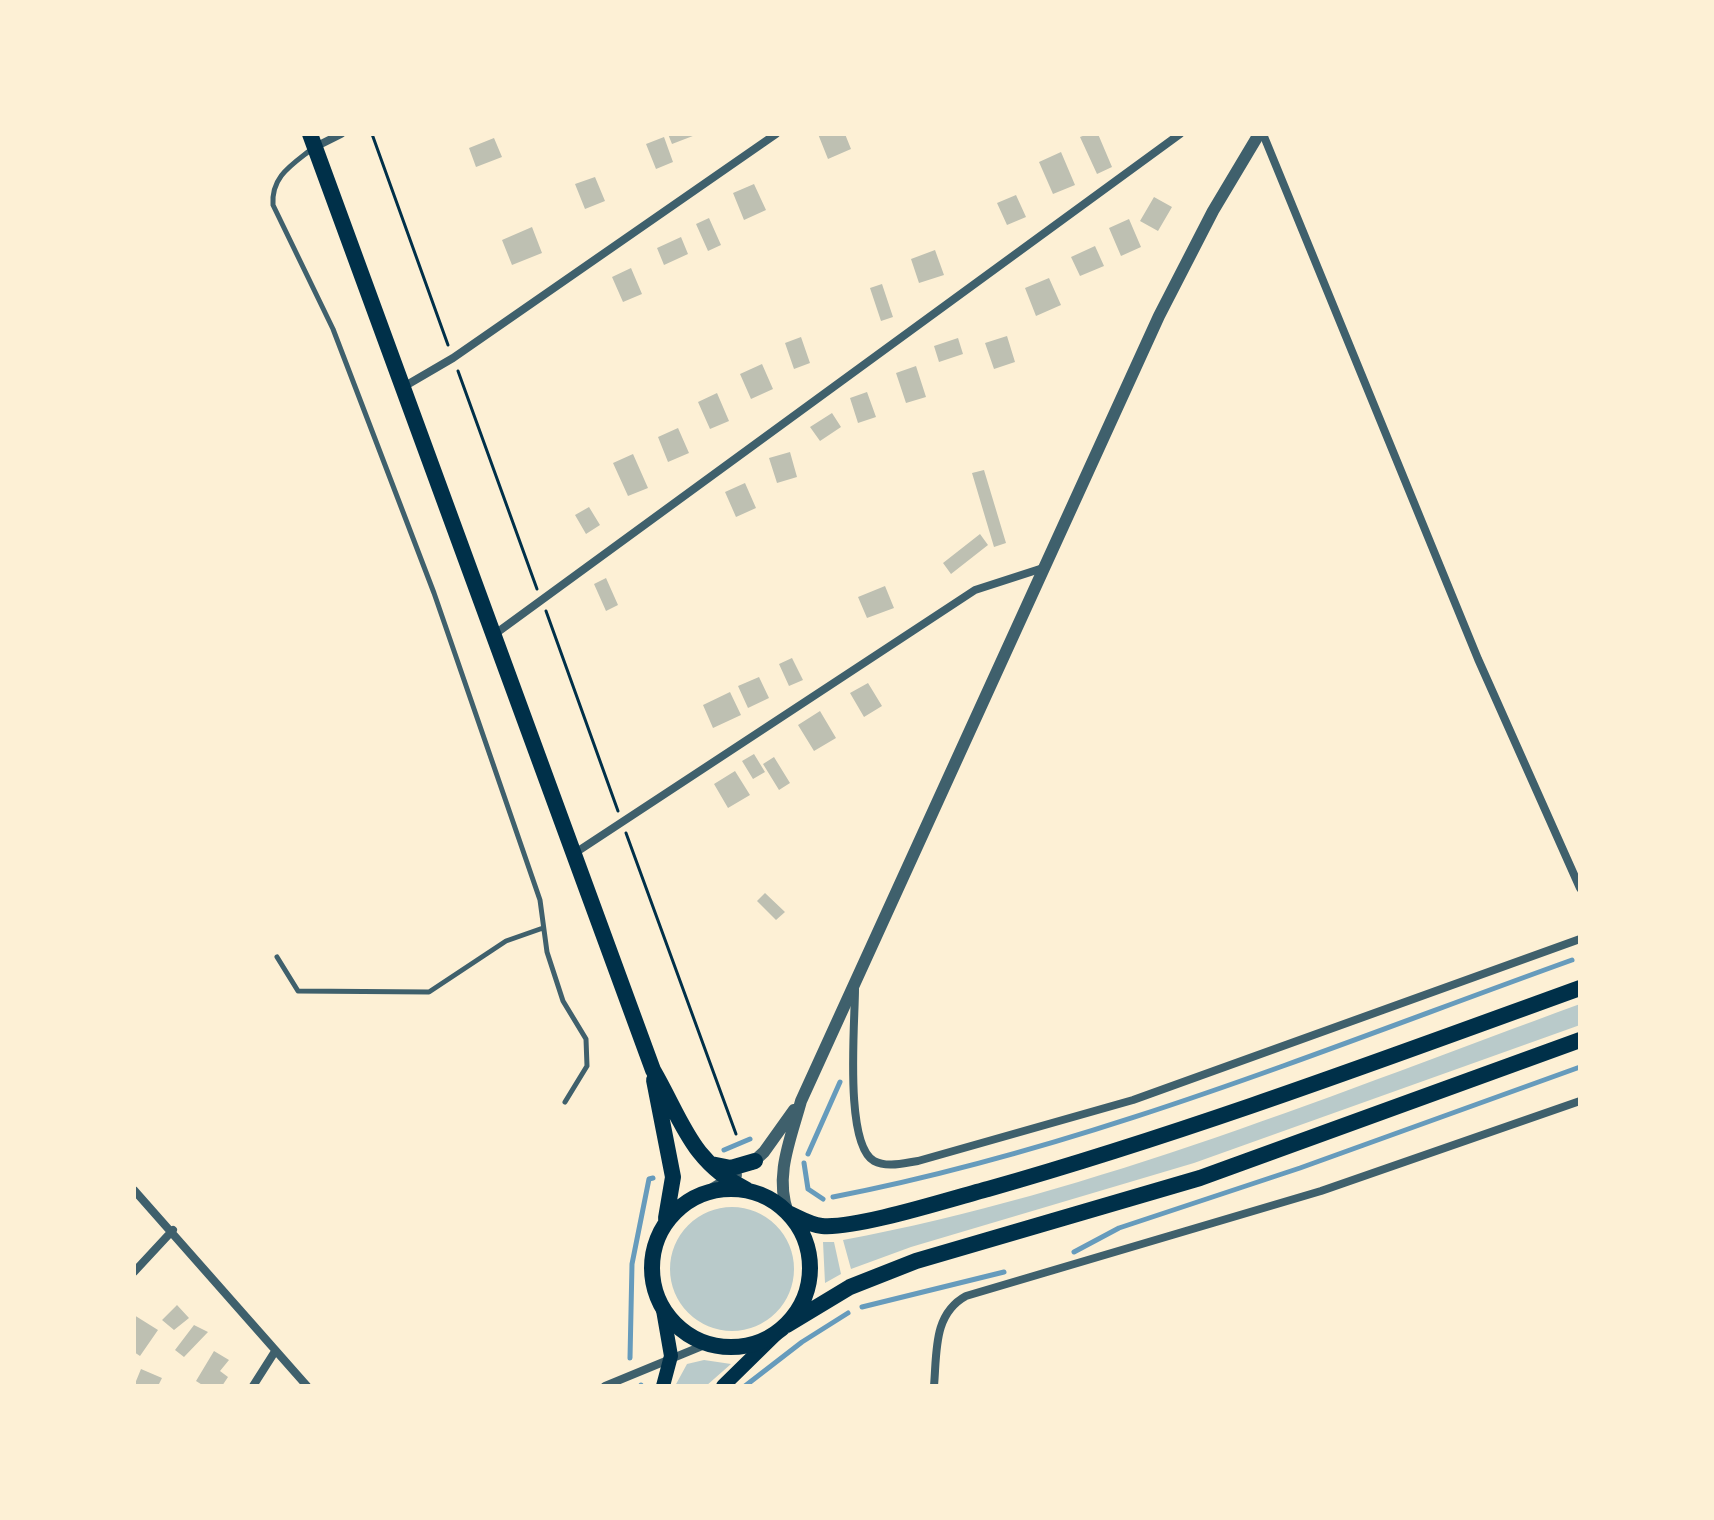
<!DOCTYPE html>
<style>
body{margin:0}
#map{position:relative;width:1714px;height:1520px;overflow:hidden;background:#fdf0d5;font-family:"PT Sans",sans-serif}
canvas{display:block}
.frame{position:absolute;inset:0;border:136px solid #fdf0d5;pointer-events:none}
</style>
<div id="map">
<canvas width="1714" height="1520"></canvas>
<div class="frame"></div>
</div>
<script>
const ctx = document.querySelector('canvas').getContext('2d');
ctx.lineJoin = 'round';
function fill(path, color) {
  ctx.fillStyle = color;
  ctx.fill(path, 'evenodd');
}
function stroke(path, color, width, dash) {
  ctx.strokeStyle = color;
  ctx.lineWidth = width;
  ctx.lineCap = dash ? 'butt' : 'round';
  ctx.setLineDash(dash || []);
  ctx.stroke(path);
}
fill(new Path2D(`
 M1580,1004V1025L1194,1163L911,1247L851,1269L843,1240C1096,1193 1339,1092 1580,1004Z
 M670 1269a62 62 0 1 1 124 0a62 62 0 1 1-124 0Z
 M823,1242H834L841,1274L825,1283Z
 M704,1360L731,1364L706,1386H675L687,1364Z`), '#b9caca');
stroke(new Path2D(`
 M724,1150L750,1139
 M808,1154L840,1082
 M804,1163L808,1189L823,1199
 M833,1197C1087,1148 1330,1047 1572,960
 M1074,1252L1119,1228L1300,1168L1580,1067
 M862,1307L1004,1272
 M630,1358L632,1264L649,1179L653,1178
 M641,1385V1386
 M745,1386L802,1342L848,1313`), '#669bbc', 5);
fill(new Path2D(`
 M668,134H698L672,144Z
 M818,134H845L851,149L828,159Z
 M1088,134H1098L1112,167L1097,174L1080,137Z
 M664,137L673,162L656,169L646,144Z
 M494,138L502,157L476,167L469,148Z
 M1061,152L1075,185L1053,194L1039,162Z
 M595,177L605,201L585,209L575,184Z
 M754,184L766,210L744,220L733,193Z
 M1016,195L1026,217L1007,225L997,203Z
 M1154,197L1172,207L1158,231L1140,221Z
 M709,218L721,245L708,251L696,224Z
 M1129,219L1141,247L1121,256L1109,228Z
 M532,227L542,253L512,265L502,240Z
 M681,237L688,254L664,265L657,248Z
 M1095,246L1104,266L1080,276L1071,257Z
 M935,250L944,275L919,283L911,259Z
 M631,268L642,294L623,302L612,277Z
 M1049,278L1061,305L1036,316L1025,288Z
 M882,284L893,317L881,321L870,288Z
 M1007,336L1015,362L994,369L985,343Z
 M801,337L810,363L794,369L785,343Z
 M958,338L963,354L939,362L934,346Z
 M762,364L773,389L751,399L740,374Z
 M916,366L926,397L906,403L896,373Z
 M867,392L876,417L858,423L850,398Z
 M717,393L729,421L710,429L698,402Z
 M832,413L841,427L820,441L810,427Z
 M678,428L689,453L668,462L658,437Z
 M790,452L797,477L777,483L769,458Z
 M633,454L648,488L628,496L613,463Z
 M984,470L1006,543L994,547L972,473Z
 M745,483L756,508L736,517L725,492Z
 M589,507L600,525L586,534L575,515Z
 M980,534L988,545L951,574L943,563Z
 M606,578L618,605L606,611L594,584Z
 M885,586L894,608L867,618L858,597Z
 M792,658L803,680L789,686L779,664Z
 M759,677L769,698L748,708L738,686Z
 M868,683L882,706L864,717L850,693Z
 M730,692L741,715L713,728L703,705Z
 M820,711L836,738L814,751L798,725Z
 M754,754L765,772L753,779L742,761Z
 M774,757L790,783L779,790L763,764Z
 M735,771L750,795L728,808L714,784Z
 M765,893L785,912L776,920L757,901Z
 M177,1305L189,1318L174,1330L162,1320Z
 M134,1315L158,1330L140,1356L134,1352Z
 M194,1325L208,1332L184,1357L175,1350Z
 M214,1351L229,1360L220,1371L228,1377L222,1386H204L196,1381Z
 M141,1369L162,1378L158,1386H134Z`), '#bec0b2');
stroke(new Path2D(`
 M372,134L448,345
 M458,371L537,589
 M546,611L618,811
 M626,833L736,1134`), '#003049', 3);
stroke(new Path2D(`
 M313,148C292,165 271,176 273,205L333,329L434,593L540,900L547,952L563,1001L586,1039L587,1066L565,1102
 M277,957L298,991L429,992L506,941L543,928`), '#3f606c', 5);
stroke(new Path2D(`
 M1263,134L1478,659L1580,888
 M315,147L341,134
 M405,386L453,358L776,134
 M495,634L1180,134
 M575,853L975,590L1043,568
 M855,989C855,1023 844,1144 874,1161C887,1168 904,1163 918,1161L1133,1100L1580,939
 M134,1190L307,1386
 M134,1272L173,1230
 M253,1386L274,1353
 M605,1386L707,1344
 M934,1386C937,1352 933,1314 966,1296L1321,1191L1580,1101`), '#3f606c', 8);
stroke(new Path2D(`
 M751,1164L764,1152L794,1110
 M706,1193L736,1175
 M788,1213C774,1176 791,1138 801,1101L1159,316L1213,211L1259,134`), '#3f606c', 12);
stroke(new Path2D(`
 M663,1310L671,1356L663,1386
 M723,1386L776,1334`), '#003049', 14);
stroke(new Path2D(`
 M310,134L653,1070C683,1122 691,1162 747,1190
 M654,1080L673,1177L666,1218
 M711,1164L731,1168L755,1161
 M652 1268a79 79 0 1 1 158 0a79 79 0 1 1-158 0Z
 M788,1213C799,1218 810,1225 822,1226C857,1229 950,1199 988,1189C1189,1132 1384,1059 1580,988
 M787,1325L850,1287L916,1261L1200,1178L1580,1040`), '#003049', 16);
</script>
